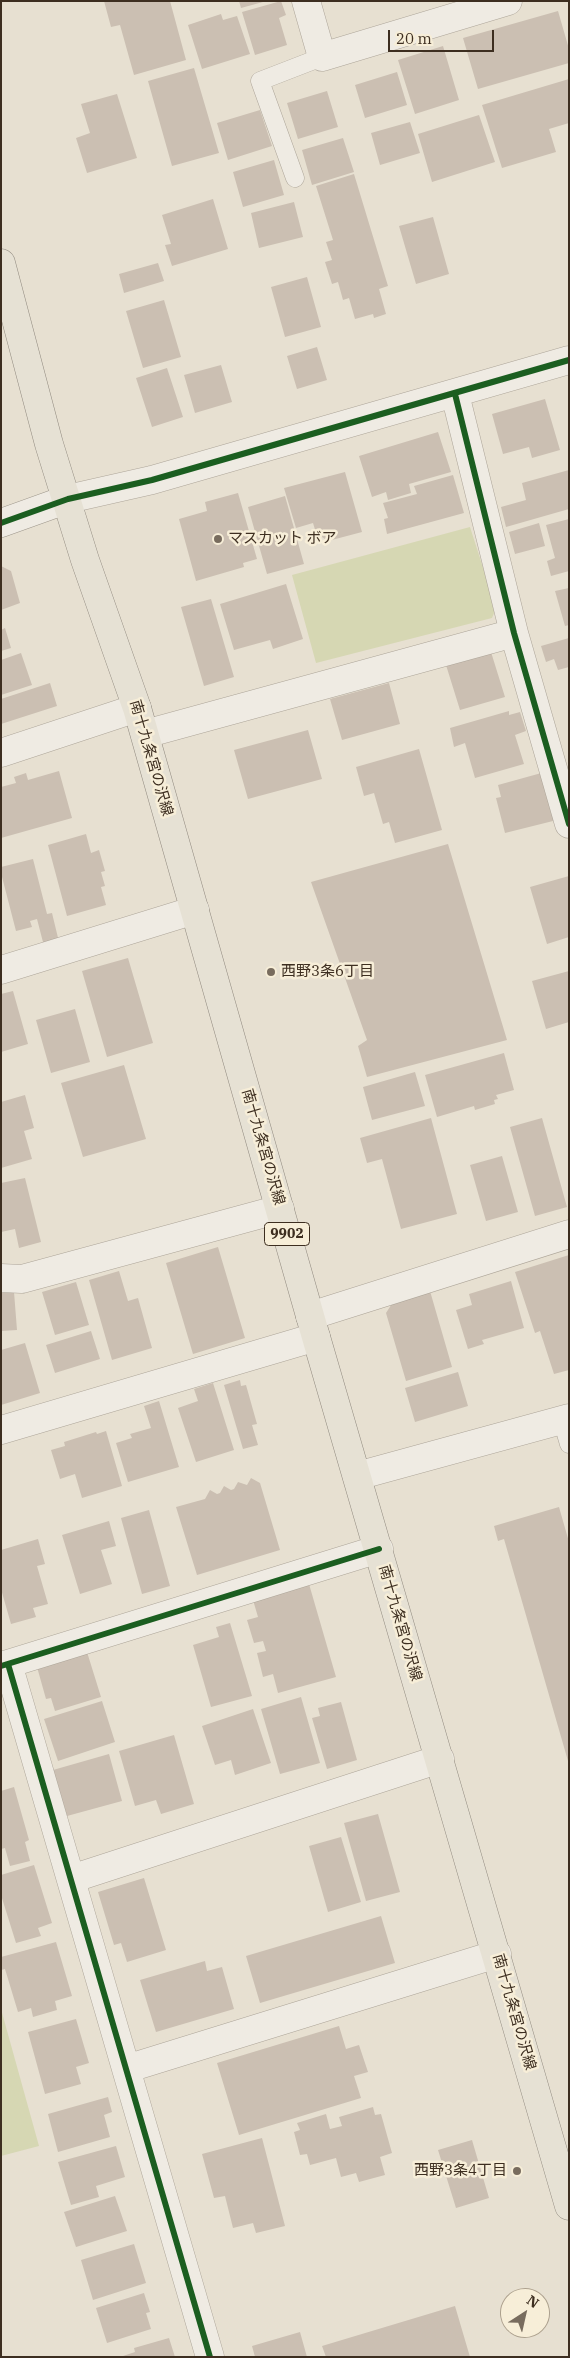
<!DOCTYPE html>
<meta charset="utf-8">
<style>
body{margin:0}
#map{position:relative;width:570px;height:2358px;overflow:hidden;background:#e7e0d1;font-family:"IBM Plex Serif",serif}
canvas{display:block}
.frame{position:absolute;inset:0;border:2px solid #3d2e20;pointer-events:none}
.north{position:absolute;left:500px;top:2288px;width:50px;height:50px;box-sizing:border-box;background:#f7eed8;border:1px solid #ada18e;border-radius:50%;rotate:35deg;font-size:14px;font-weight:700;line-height:20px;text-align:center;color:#3d2e20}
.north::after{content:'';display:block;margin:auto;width:18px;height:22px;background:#786c5e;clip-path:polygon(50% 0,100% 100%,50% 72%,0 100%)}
.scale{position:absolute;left:388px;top:30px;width:106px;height:22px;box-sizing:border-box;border:2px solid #3d2e20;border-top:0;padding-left:6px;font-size:15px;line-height:18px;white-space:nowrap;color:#3d2e20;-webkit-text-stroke:4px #f7eed8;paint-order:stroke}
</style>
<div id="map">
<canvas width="570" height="2358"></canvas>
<div class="frame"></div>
<div class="north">N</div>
<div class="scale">20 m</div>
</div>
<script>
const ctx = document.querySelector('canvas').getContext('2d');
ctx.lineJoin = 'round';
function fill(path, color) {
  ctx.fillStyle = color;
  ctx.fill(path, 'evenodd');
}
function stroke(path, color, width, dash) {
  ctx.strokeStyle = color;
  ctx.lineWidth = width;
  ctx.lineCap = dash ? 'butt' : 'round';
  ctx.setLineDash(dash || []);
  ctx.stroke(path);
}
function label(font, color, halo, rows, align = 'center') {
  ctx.font = font + ' "IBM Plex Serif","Noto Sans JP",serif';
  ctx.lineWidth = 5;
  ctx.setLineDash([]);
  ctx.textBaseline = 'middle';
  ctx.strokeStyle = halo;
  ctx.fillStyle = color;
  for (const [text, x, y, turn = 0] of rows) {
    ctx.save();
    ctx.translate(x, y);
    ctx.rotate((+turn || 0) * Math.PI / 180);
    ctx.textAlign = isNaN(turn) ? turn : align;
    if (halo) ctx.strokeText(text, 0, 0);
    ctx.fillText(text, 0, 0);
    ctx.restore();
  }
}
fill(new Path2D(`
 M470,527L496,608L492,618L316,663L292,575Z
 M1,2009L39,2146L1,2156Z`), '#d6d7b3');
fill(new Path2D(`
 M104,1H170L186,60L134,75L120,25L111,27Z
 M239,1H263V2L241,8Z
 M281,1L286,15L279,18L287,45L255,55L242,12Z
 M558,11L569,49V63L478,89L463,38Z
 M221,14L223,20L237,16L250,54L202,69L188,25Z
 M443,46L459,100L415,114L398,60Z
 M194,68L219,153L172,166L148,81Z
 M397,72L407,105L365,118L355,85Z
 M569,79V123L549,129L556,152L502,168L482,105Z
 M327,91L338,127L298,139L287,103Z
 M117,94L137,158L87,173L76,138L90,133L81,104Z
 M260,110L272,146L228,160L217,123Z
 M479,115L495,162L432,182L418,134Z
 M410,122L420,153L380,165L371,133Z
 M343,138L354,172L312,185L302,150Z
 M274,160L284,195L243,207L233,172Z
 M354,174L388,286L379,289L386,314L374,318L373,314L355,319L349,298L343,300L338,282L332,284L325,262L332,260L326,242L333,240L316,186Z
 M213,199L228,249L172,266L165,245L171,244L162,215Z
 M294,202L303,237L259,248L251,213Z
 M433,217L449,274L416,284L399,226Z
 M158,263L164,281L124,293L119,274Z
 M307,277L321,327L285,337L271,287Z
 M164,300L181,357L143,368L126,311Z
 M317,347L327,380L297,389L287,356Z
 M221,365L232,402L195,413L184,375Z
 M167,368L183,417L152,427L136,378Z
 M545,399L560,450L532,458L529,447L503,454L492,414Z
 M438,432L451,472L409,484L411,493L388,500L386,492L372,497L359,456Z
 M569,470V509L506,527L501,507L526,500L522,483Z
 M345,472L362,532L328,541L316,533L313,523L296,528L284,488Z
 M453,475L464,513L387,534L384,519L388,518L383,503L417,494L414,486Z
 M238,493L257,559L243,563L244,567L196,581L179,519L207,511L205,502Z
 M285,496L304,564L267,574L248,507Z
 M569,519V571L551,576L547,561L555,558L546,525Z
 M539,523L545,546L515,554L509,532Z
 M1,566L11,571L20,603L1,610Z
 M286,584L303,639L273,649L270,640L234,650L220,604Z
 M569,588V625L565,626L555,591Z
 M211,599L234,677L204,686L181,607Z
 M5,628L11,648L1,651V630Z
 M569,638V667L558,670L554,659L546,662L541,646Z
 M491,652L505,697L460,710L446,665Z
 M21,653L32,685L1,695V660Z
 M50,683L57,706L1,724V699Z
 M389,683L400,724L342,740L330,699Z
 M509,711V715L520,712L526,731L515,735L524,764L475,778L465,743L454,747L450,728Z
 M308,730L322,779L248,799L234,750Z
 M419,749L442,830L395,843L389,822L383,824L374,793L364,796L356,767Z
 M59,771L72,818L1,838V787L16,783L14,777L26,773L28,780Z
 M545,772L557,820L505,833L496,798L501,797L498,785Z
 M86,834L91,853L99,850L105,871L101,872L105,886L101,887L106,905L67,916L48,845Z
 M448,844L507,1040L367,1077L358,1046L367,1040L311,882Z
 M33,859L47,914L52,913L59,942L44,946L37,919L30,921L32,927L16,931L1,873V867Z
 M569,876V937L547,944L530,887Z
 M128,958L153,1043L107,1057L82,971Z
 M569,971V1022L546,1029L532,981Z
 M13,991L28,1044L1,1052V994Z
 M75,1009L90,1062L51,1073L36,1020Z
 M504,1053L514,1090L496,1095L498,1099L494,1100L495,1104L475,1110L474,1106L437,1117L425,1075Z
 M124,1065L146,1139L83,1157L61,1083Z
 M415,1072L425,1106L372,1120L363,1087Z
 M25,1095L34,1128L24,1131L32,1159L1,1168V1102Z
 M431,1118L457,1214L401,1229L382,1159L367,1163L360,1138Z
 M542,1118L567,1207L535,1216L510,1127Z
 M502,1156L518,1212L486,1221L470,1165Z
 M25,1178L41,1242L19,1248L15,1229L1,1232V1183Z
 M218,1247L245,1338L193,1354L166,1263Z
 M569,1255V1370L554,1374L540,1331L535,1333L515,1272Z
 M119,1271L128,1301L138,1298L152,1348L112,1360L89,1280Z
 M511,1281L524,1328L482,1340L484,1344L468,1349L456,1310L472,1305L469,1294Z
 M76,1282L89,1325L55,1335L42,1292Z
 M430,1291L452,1367L406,1381L386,1313L393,1302Z
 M14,1292L17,1330L1,1331V1293Z
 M91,1331L100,1359L55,1373L46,1345Z
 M25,1343L40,1393L1,1405V1350Z
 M458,1372L468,1406L415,1422L405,1388Z
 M240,1380L241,1386L246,1385L257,1424L252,1425L258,1445L243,1449L224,1385Z
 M213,1383L234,1450L196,1462L178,1408L198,1401L194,1389Z
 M159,1401L179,1467L128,1482L116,1443L132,1438L130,1434L151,1428L144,1406Z
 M106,1431L122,1486L82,1498L75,1474L60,1479L51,1450L65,1446L64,1442L96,1432L97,1434Z
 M251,1478L260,1483L280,1550L197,1575L176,1507L205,1499L210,1490L217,1494L220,1493L224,1486L231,1490L234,1489L238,1482L247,1485Z
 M559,1507L569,1542L568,1761L504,1539L498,1541L494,1526Z
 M149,1510L170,1586L142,1594L121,1518Z
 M109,1521L116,1546L101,1550L112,1584L80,1594L62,1535Z
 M38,1539L45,1564L37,1566L48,1604L33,1608L36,1617L11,1624L1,1589V1550Z
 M309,1584L336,1677L278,1693L273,1674L263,1677L257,1653L266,1651L263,1641L254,1643L247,1620L258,1617L253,1600Z
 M230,1623L252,1696L211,1707L193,1645L219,1637L216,1627Z
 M87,1652L101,1697L55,1711L51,1698L46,1699L37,1667Z
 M301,1697L320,1763L280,1774L261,1709Z
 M102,1701L115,1742L58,1761L44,1719Z
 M341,1702L357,1760L327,1769L312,1718L320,1716L318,1708Z
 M253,1709L271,1763L235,1775L231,1760L215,1765L202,1726Z
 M174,1735L194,1804L161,1814L156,1800L135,1806L119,1751Z
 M109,1754L122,1801L67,1816L53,1770Z
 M14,1787L29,1840L25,1842L30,1861L10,1866L5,1848L1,1849V1791Z
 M378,1814L400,1892L366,1901L344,1823Z
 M341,1837L361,1902L328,1912L309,1846Z
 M34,1865L52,1923L38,1928L41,1936L16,1943L1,1895V1875Z
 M144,1878L166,1950L127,1962L121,1943L114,1945L98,1892Z
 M381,1916L395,1963L260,2003L246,1956Z
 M56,1942L72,1996L55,2001L57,2010L33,2017L31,2008L18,2012L5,1969L1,1970V1957Z
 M205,1961L207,1971L222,1967L234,2009L156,2032L140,1980Z
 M76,2019L89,2063L76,2067L81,2084L45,2094L28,2032Z
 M339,2026L346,2049L359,2045L368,2072L354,2076L361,2098L239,2135L217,2063Z
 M108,2097L112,2112L104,2115L110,2137L58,2152L48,2114Z
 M373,2107L375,2115L381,2114L392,2153L380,2157L385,2175L359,2182L356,2173L341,2177L336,2158L310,2165L307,2154L300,2155L294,2132L300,2130L297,2123L326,2114L330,2129L342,2126L339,2117Z
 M262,2138L285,2226L256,2233L253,2223L233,2228L225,2196L214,2198L202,2154Z
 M472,2140L489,2198L456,2208L438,2150Z
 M116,2146L125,2177L96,2186L99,2197L71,2205L58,2162Z
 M115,2196L127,2231L76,2247L64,2212Z
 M134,2244L146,2283L93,2300L81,2260Z
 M144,2293L150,2312L146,2313L151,2329L107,2343L96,2308Z
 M455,2306L470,2357H326L322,2346Z
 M300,2332L307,2357H255L252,2346Z
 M169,2338L175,2357H120L135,2352L134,2348Z`), '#cbbfb2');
const lane = new Path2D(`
 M295,178L260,81L322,57
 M562,1420L569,1444`);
const street = new Path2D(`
 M306,1L322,57L508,1
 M455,394L514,633L569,824
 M68,499L152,480L569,360
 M145,734L514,633
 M1,753L137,708
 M1,970L195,910
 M1,1278L22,1279L280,1209
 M310,1316L569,1234
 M1,1430L316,1337
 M357,1476L569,1418
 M8,1664L210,2357
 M1,1666L379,1549
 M71,1879L440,1759
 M126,2069L497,1954`);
const secondary = new Path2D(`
 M1,523L68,499`);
const primary = new Path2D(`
 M1,263L49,444L85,560L137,708L316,1337L569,2206`);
stroke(lane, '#ada599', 19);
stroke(street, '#ada599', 29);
stroke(secondary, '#9c958a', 29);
stroke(primary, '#928b80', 29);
stroke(lane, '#efebe3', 18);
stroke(street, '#efebe3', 28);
stroke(secondary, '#efebe3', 28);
stroke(primary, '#e6e1d4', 28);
stroke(new Path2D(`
 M455,394L514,633L569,824
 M1,523L68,499L152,480L569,360
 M8,1664L210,2357
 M1,1666L379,1549`), '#1b5e20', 6);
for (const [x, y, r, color] of [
 [218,539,5,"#786c5e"],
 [271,972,5,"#786c5e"],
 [517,2171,5,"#786c5e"]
]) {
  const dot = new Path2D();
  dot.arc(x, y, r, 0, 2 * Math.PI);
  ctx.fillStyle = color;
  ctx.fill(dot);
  stroke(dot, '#f7eed8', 2);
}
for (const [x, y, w] of [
 [287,1234,45]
]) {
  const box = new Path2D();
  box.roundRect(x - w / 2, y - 11.5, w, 23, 4);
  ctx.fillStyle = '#f7eed8';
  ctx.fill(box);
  stroke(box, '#3d2e20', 1);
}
label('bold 14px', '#3d2e20', null, [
 ["9902",287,1234]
]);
label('15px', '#3d2e20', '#f7eed8', [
 ["マスカット ボア",228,539],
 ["西野3条6丁目",281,972],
 ["西野3条4丁目",507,2171,"right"]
], 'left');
label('15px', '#3d2e20', '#f7eed8', [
 ["南十九条宮の沢線",151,758,74],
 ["南十九条宮の沢線",263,1147,74],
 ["南十九条宮の沢線",400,1623,74],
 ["南十九条宮の沢線",514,2012,74]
]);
</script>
